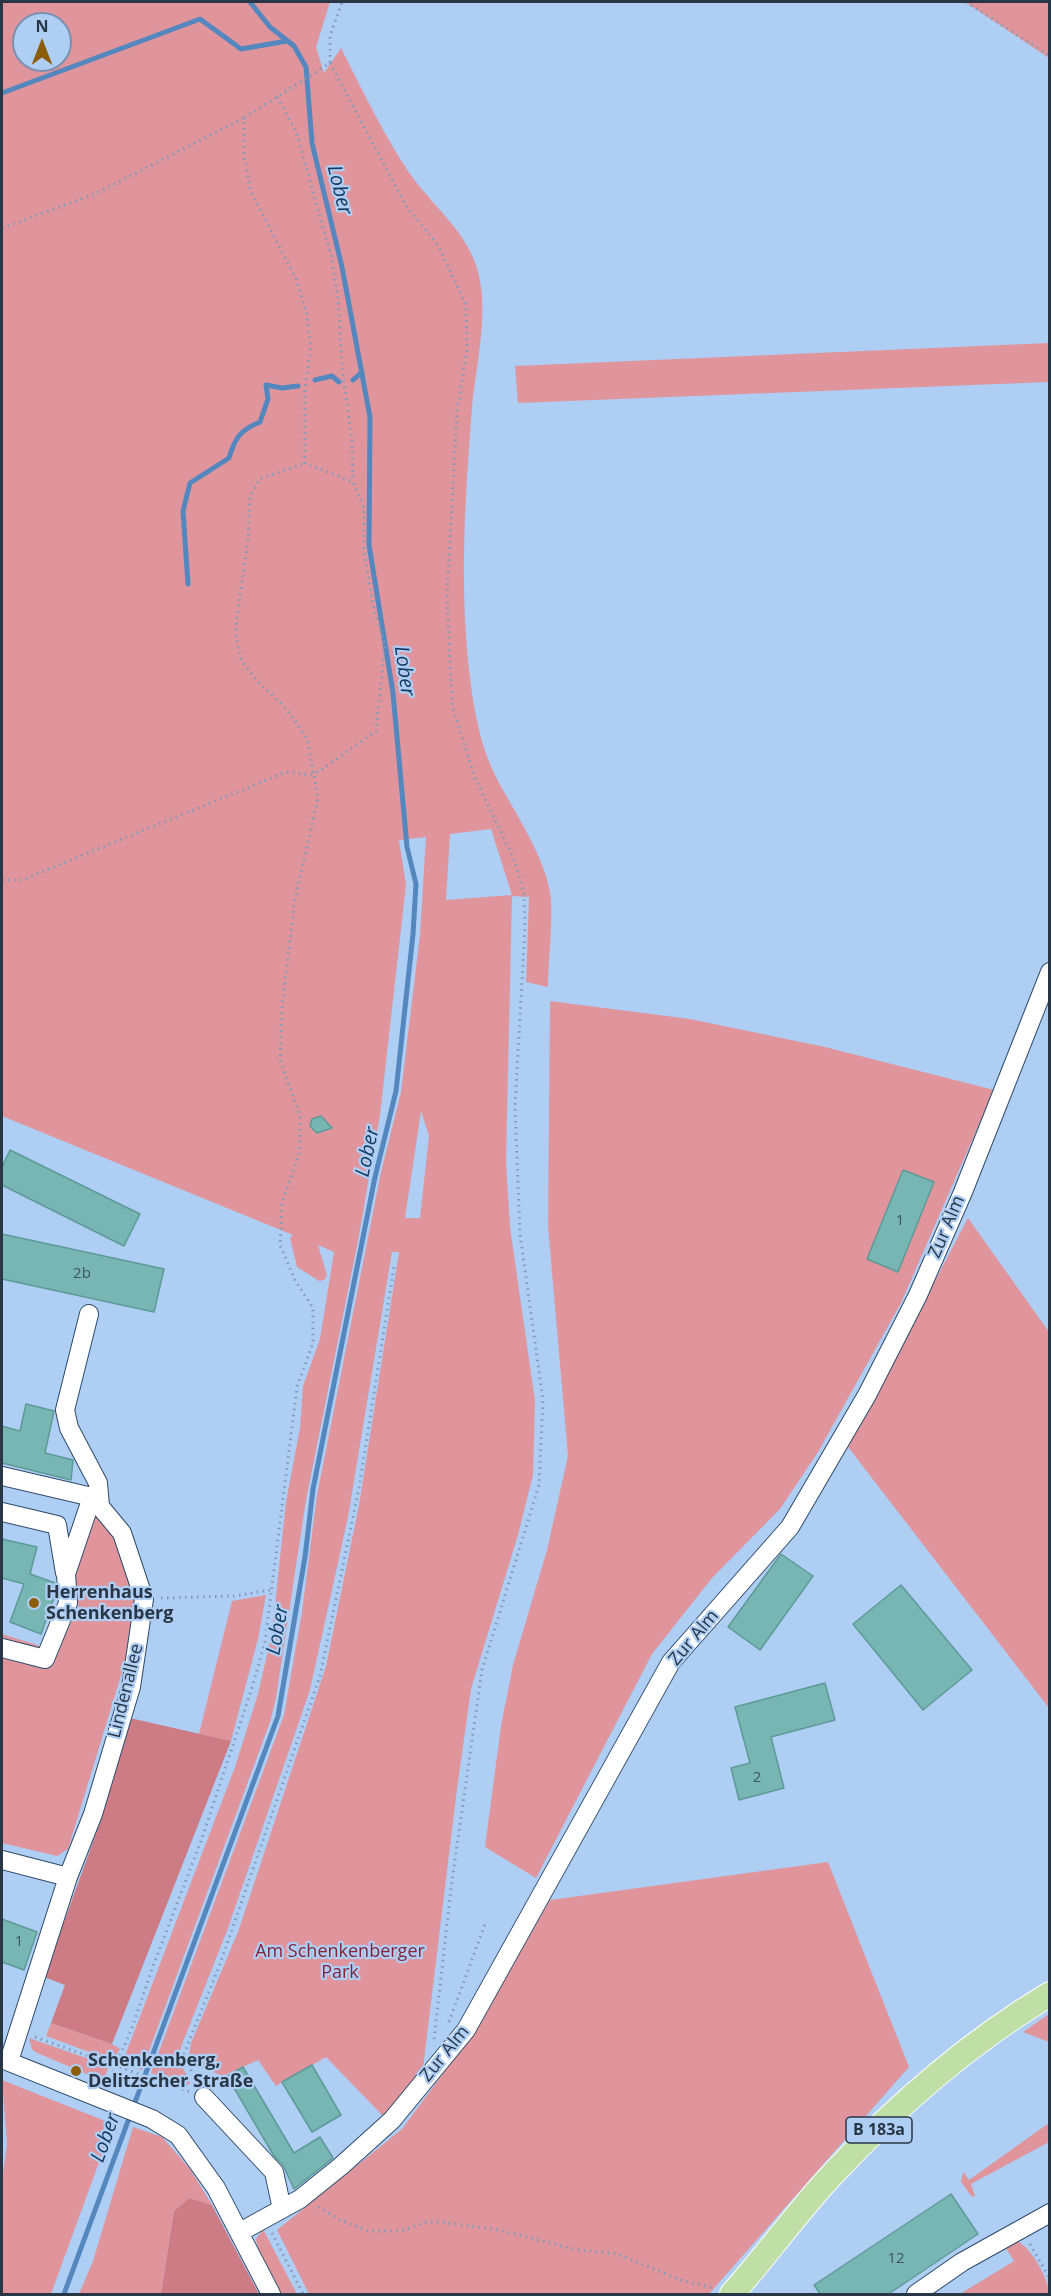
<!DOCTYPE html>
<meta charset="utf-8">
<style>
body{margin:0}
#map{position:relative;width:1051px;height:2296px;overflow:hidden;background:#aecef4;font-family:"Open Sans",sans-serif}
canvas{display:block}
.frame{position:absolute;inset:0;border:3px solid #293645;pointer-events:none}
.north{position:absolute;left:12px;top:12px;width:60px;height:60px;box-sizing:border-box;background:#aecef4;border:2px solid #7991ae;border-radius:50%;rotate:0deg;font-size:16px;font-weight:700;line-height:24px;text-align:center;color:#293645}
.north::after{content:'';display:block;margin:auto;width:21px;height:27px;background:#8d5c06;clip-path:polygon(50% 0,100% 100%,50% 72%,0 100%)}
</style>
<div id="map">
<canvas width="1051" height="2296"></canvas>
<div class="frame"></div>
<div class="north">N</div>
</div>
<script>
const ctx = document.querySelector('canvas').getContext('2d');
ctx.lineJoin = 'round';
function fill(path, color) {
  ctx.fillStyle = color;
  ctx.fill(path, 'evenodd');
}
function stroke(path, color, width, dash) {
  ctx.strokeStyle = color;
  ctx.lineWidth = width;
  ctx.lineCap = dash ? 'butt' : 'round';
  ctx.setLineDash(dash || []);
  ctx.stroke(path);
}
function label(font, color, halo, rows, align = 'center') {
  ctx.font = font + ' "Open Sans",sans-serif';
  ctx.lineWidth = 4.5;
  ctx.setLineDash([]);
  ctx.textBaseline = 'middle';
  ctx.strokeStyle = halo;
  ctx.fillStyle = color;
  for (const [text, x, y, turn = 0] of rows) {
    ctx.save();
    ctx.translate(x, y);
    ctx.rotate((+turn || 0) * Math.PI / 180);
    ctx.textAlign = isNaN(turn) ? turn : align;
    if (halo) ctx.strokeText(text, 0, 0);
    ctx.fillText(text, 0, 0);
    ctx.restore();
  }
}
fill(new Path2D(`
 M2,2H330L316,47L324,73L341,48C362,89 382,132 408,171C430,204 465,229 477,268C490,312 476,363 472,408C465,497 459,589 470,678C474,712 481,748 497,779C514,811 544,856 550,892C554,914 548,962 548,987L526,982L529,897L512,896L506,1162L510,1227L535,1401L533,1475L518,1535L471,1689L457,1789L423,2068L384,2117L326,2057L276,2086L258,2060L223,2076L198,2066L194,2067L189,2054L191,2043L238,1932L326,1666L359,1505L399,1252H392L348,1517L310,1690L227,1931L181,2047L180,2061L190,2083L186,2086L151,2073L284,1715L302,1612L317,1495L381,1172L401,1092L420,935L426,837L399,840L406,885L380,1115L358,1241L306,1500L276,1698L270,1722L142,2070L123,2061L235,1767L258,1694L272,1633L286,1502L300,1428L303,1386L320,1339L334,1252L318,1245L327,1275L324,1280L319,1281L297,1267L290,1238L293,1235L2,1116ZM24,24H60V60H24ZM491,829L512,895L446,900L450,834ZM421,1111L429,1136L420,1218H405Z
 M965,2H1049V58Z
 M1049,343V382L518,403L515,366Z
 M550,1001L690,1019L825,1047L994,1090L901,1303L818,1452L780,1509L712,1578L652,1654L536,1878L485,1847L501,1726L513,1665L547,1550L568,1456L548,1226Z
 M968,1218L1049,1332V1708L848,1447Z
 M94,1511L116,1536L128,1570L134,1601L131,1643L68,1849L57,1856L2,1843V1634L56,1651L79,1608L72,1589L73,1575Z
 M266,1595L258,1639L231,1741L199,1734L232,1601Z
 M828,1862L909,2067L709,2294H309L277,2230L402,2129L476,2029L550,1900Z
 M1049,2014V2042L1023,2032Z
 M51,2023L112,2044L120,2049L113,2061L46,2036Z
 M29,2038L109,2066L103,2081L35,2052L32,2049Z
 M2,2080L113,2124L51,2294H2V2180L7,2144Z
 M1049,2123V2142L971,2184L975,2196L972,2197L961,2182L963,2172L969,2180Z
 M133,2127L162,2137L190,2169L212,2205L189,2198L174,2211L161,2294H79L93,2261Z
 M263,2229L297,2294H281L258,2250L256,2239Z
 M1017,2241C1031,2247 1049,2279 1049,2294H960L1014,2261L1006,2248Z`), '#e0959d');
fill(new Path2D(`
 M130,1718L231,1741L112,2044L51,2023L65,1985L44,1977L101,1820Z
 M189,2198L212,2205L259,2294H161L174,2211Z`), '#cd7c86');
stroke(new Path2D(`
 M2,93L200,19L241,49L287,41
 M315,380L332,376L339,382
 M353,380L362,372
 M188,584L183,511L190,483L229,458C235,438 240,430 260,422L268,399L266,385L282,388L298,386
 M64,2294L278,1716L305,1557L313,1489L375,1177L396,1091L413,934L416,884L407,847L393,693L369,545L370,417L342,267L312,143L306,67L294,46L270,27L250,2`), '#5587bf', 5);
const building = new Path2D(`
 M321,1116L332,1128L317,1133L310,1126L312,1119Z
 M10,1150L140,1214L124,1246L2,1185V1167Z
 M903,1170L934,1182L898,1272L867,1259Z
 M2,1234L164,1269L154,1312L2,1279Z
 M26,1404L54,1411L45,1453L73,1460L71,1480L2,1463V1426L20,1431Z
 M2,1539L37,1547L30,1574L55,1583L56,1592L41,1634L10,1622L24,1584L2,1578Z
 M781,1554L813,1576L760,1650L728,1627Z
 M901,1585L972,1670L923,1710L853,1624Z
 M825,1683L835,1720L771,1737L784,1788L739,1800L731,1768L750,1763L735,1707Z
 M2,1919L37,1932L24,1970L2,1962Z
 M312,2065L341,2115L312,2132L282,2082Z
 M243,2067L294,2153L320,2137L333,2158L294,2189L283,2165L274,2156L227,2076Z
 M951,2194L978,2234L887,2295H821L814,2285Z`);
fill(building, '#78b6b4');
stroke(building, '#5c9a97', 1.5);
const minor = new Path2D(`
 M89,1314L65,1410L69,1428L98,1483L100,1506
 M2,1476L92,1497L122,1533L144,1599L131,1687L93,1814L68,1877L9,2061
 M2,1512L57,1525L65,1573
 M2,1648L45,1659L68,1603L66,1574L92,1497
 M2,1860L68,1877
 M2,2059L152,2119L178,2135L216,2188L271,2294
 M204,2097L274,2172L282,2209
 M240,2232L300,2199L341,2166L392,2120L466,2030L671,1662L790,1527L867,1395L918,1295L963,1192L1050,972
 M916,2294L962,2262L1050,2213`);
const major = new Path2D(`
 M732,2294C765,2257 795,2215 829,2178C894,2108 968,2043 1050,1994`);
stroke(minor, '#2e4a6a', 20);
stroke(major, '#fff', 26);
stroke(new Path2D(`
 M966,2L1050,56
 M330,63L406,206L438,245L466,305L467,349L457,412L447,594L452,705L475,778L514,859L524,893L525,927L515,1106L520,1234L543,1400L539,1485L482,1670L451,1888L434,2040
 M277,97L296,131L331,256L338,298L342,366L352,441L353,482
 M2,228L95,194L244,118
 M2,880H22L286,772L314,775L307,738L284,706L258,682L241,660L235,632L248,540L250,496L260,479L305,463
 M161,1598L234,1596L270,1590
 M449,2022L485,1924
 M35,2037L190,2092
 M196,2082L184,2054L220,1964L320,1676L359,1488L394,1267
 M108,2083L132,2028L152,1969L201,1841L251,1691L265,1642L297,1387L313,1343V1308L295,1280L280,1245L282,1203L299,1154L300,1116L280,1060L282,1007L295,899L318,798L314,775L376,731L385,644L374,610L364,551V509L353,482L305,463V389L311,346L306,311L296,279L251,192L244,155V118L330,63V36L342,2
 M318,2207L340,2220L368,2231H400L427,2222H441L499,2230L573,2249L617,2254L684,2281L714,2288
 M272,2233L303,2294
 M1030,2244L1050,2279`), '#809ab8', 3, [1.5, 4.5]);
stroke(minor, '#fff', 18);
stroke(major, '#bfdfa6', 24);
for (const [x, y, r, color] of [
 [34,1603,6,"#8d5c06"],
 [76,2071,6,"#8d5c06"]
]) {
  const dot = new Path2D();
  dot.arc(x, y, r, 0, 2 * Math.PI);
  ctx.fillStyle = color;
  ctx.fill(dot);
  stroke(dot, '#aecef4', 2);
}
label('15px', '#3d5661', null, [
 ["1",900,1221],
 ["2b",82,1274],
 ["2",757,1778],
 ["1",19,1942],
 ["12",896,2259]
]);
for (const [x, y, w] of [
 [879,2130,66]
]) {
  const box = new Path2D();
  box.roundRect(x - w / 2, y - 13, w, 26, 4.5);
  ctx.fillStyle = '#aecef4';
  ctx.fill(box);
  stroke(box, '#293645', 1.5);
}
label('bold 16px', '#293645', null, [
 ["B 183a",879,2130]
]);
label('18px', '#293645', '#aecef4', [
 ["Zur Alm",947,1227,-67],
 ["Zur Alm",694,1638,-50],
 ["Lindenallee",126,1691,-76],
 ["Zur Alm",445,2054,-51]
]);
label('bold 18px', '#293645', '#aecef4', [
 ["Herrenhaus",46,1593],
 ["Schenkenberg",46,1614],
 ["Schenkenberg,",88,2061],
 ["Delitzscher Straße",88,2082]
], 'left');
label('18px', '#842338', '#aecef4', [
 ["Am Schenkenberger",340,1952],
 ["Park",340,1973]
]);
label('italic 20px', '#14385e', '#aecef4', [
 ["Lober",339,190,76],
 ["Lober",404,671,82],
 ["Lober",368,1152,-78],
 ["Lober",278,1630,-80],
 ["Lober",106,2138,-70]
]);
</script>
